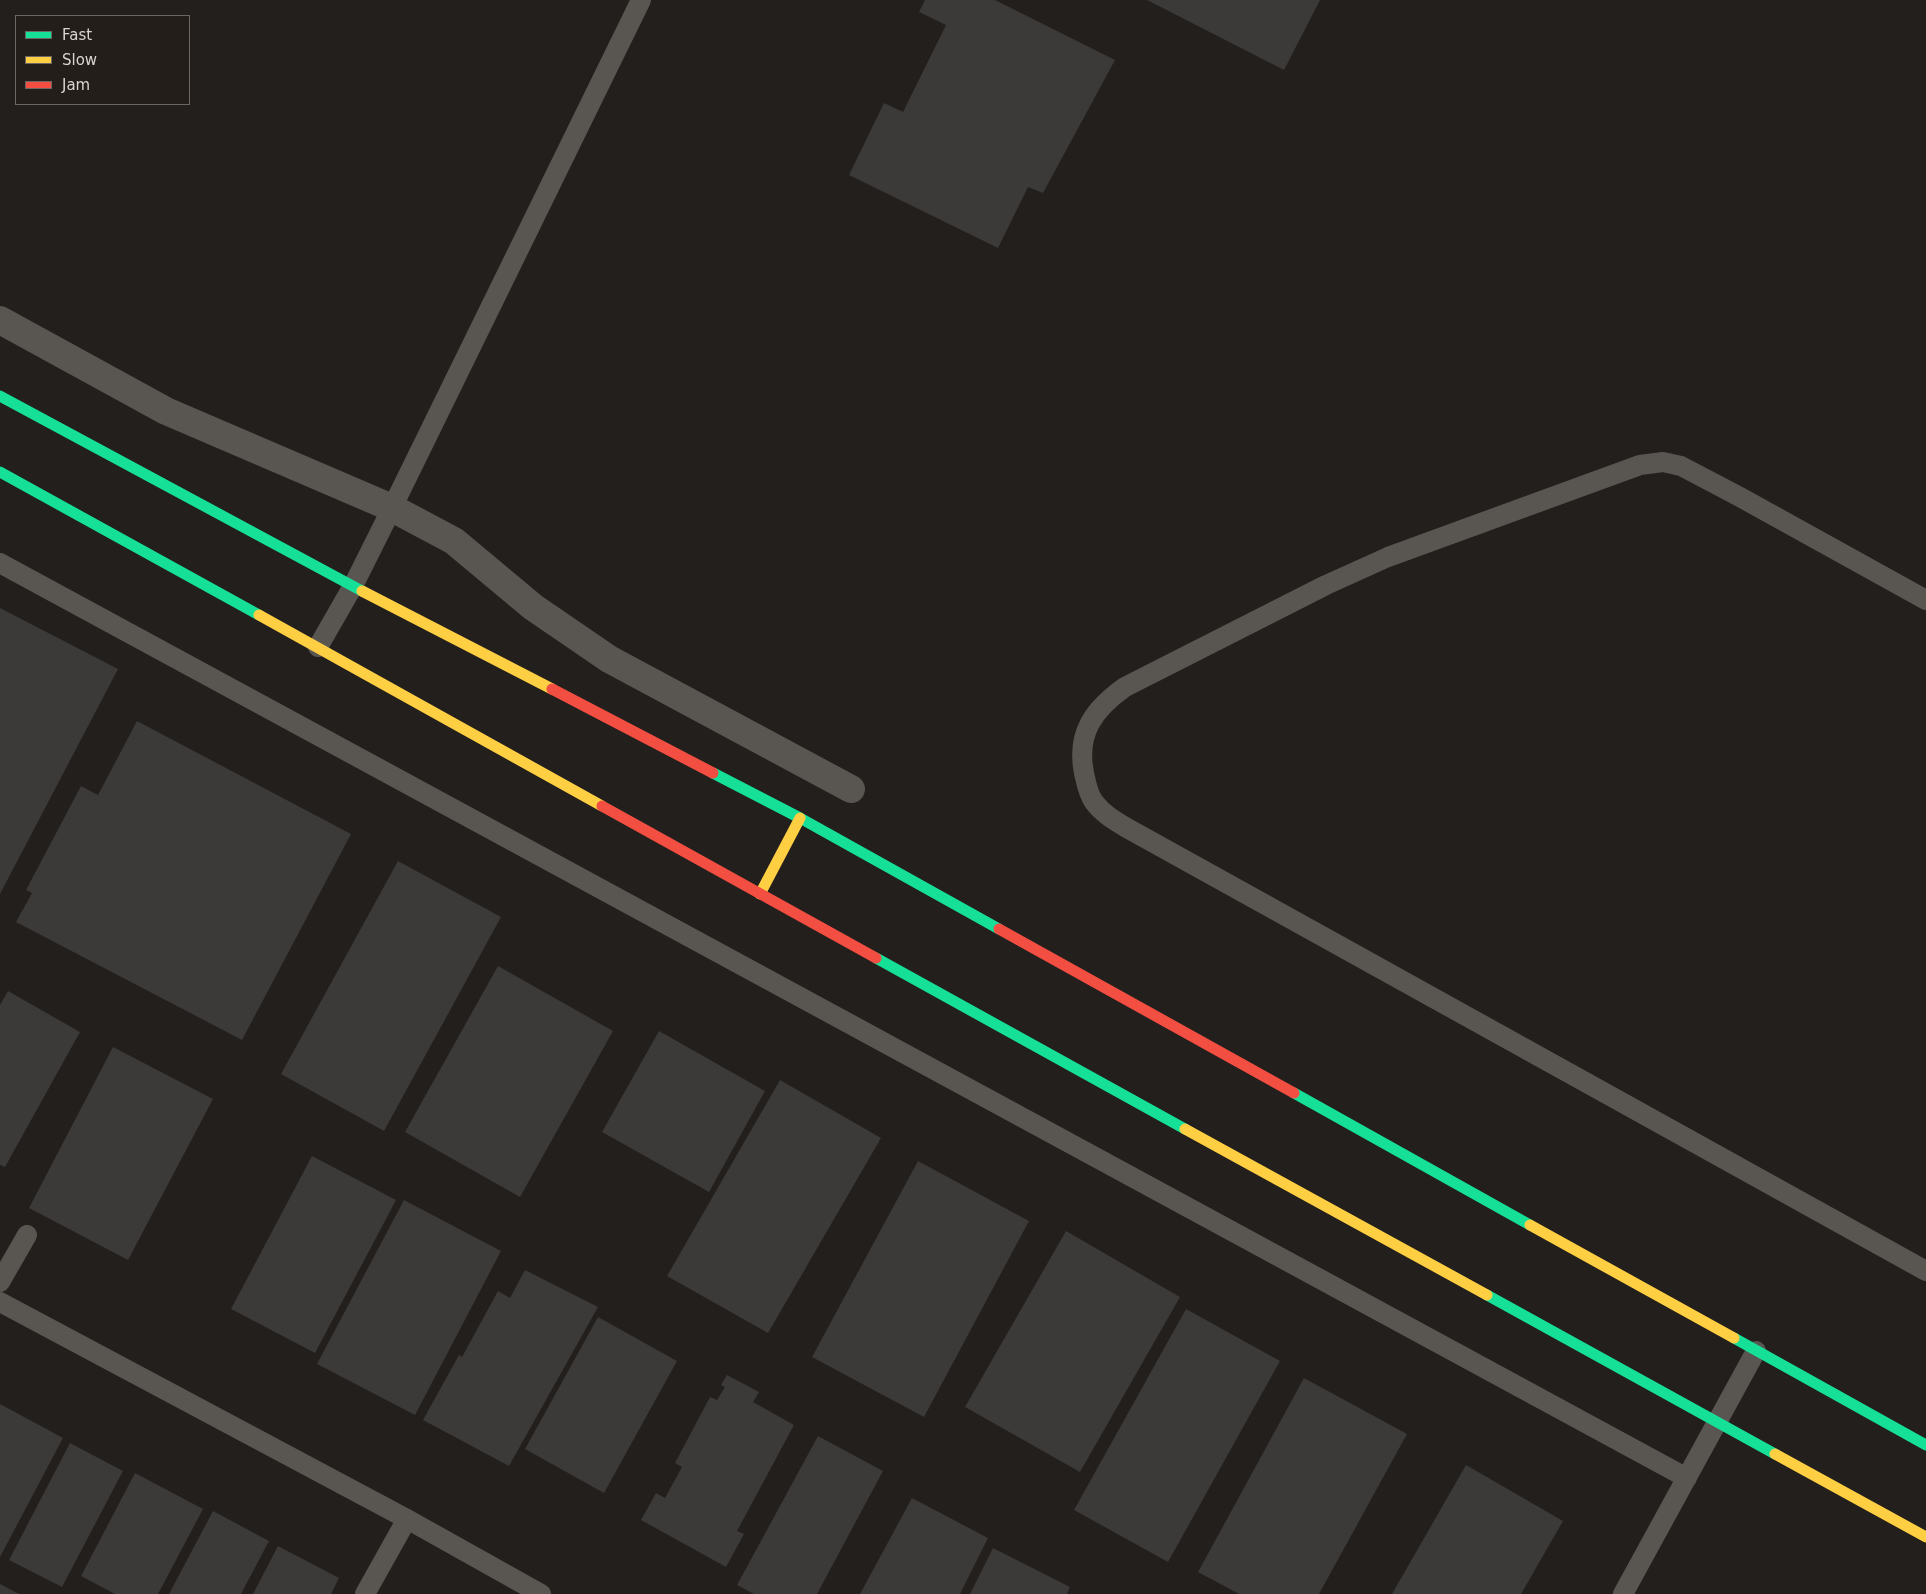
<!DOCTYPE html>
<style>
body{margin:0}
#map{position:relative;width:1926px;height:1594px;overflow:hidden;background:#221f1c;font-family:"DejaVu Sans",sans-serif}
canvas{display:block}
.legend{position:absolute;left:15px;top:15px;width:175px;height:90px;box-sizing:border-box;background:#241e1a;border:1px solid #6c6764;margin:0;padding:6px 9px;list-style:none;font-size:15px;color:#d9d5d2}
.legend li{display:flex;align-items:center;gap:10px;height:25px}
.legend b{width:25px;border:1px solid #6c6764}
</style>
<div id="map">
<canvas width="1926" height="1594"></canvas>
<ul class="legend">
<li><b style="height:6px;background:#16e098"></b>Fast</li>
<li><b style="height:6px;background:#ffcf43"></b>Slow</li>
<li><b style="height:6px;background:#f24e42"></b>Jam</li>
</ul>
</div>
<script>
const ctx = document.querySelector('canvas').getContext('2d');
ctx.lineJoin = 'round';
function fill(path, color) {
  ctx.fillStyle = color;
  ctx.fill(path, 'evenodd');
}
function stroke(path, color, width, dash) {
  ctx.strokeStyle = color;
  ctx.lineWidth = width;
  ctx.lineCap = dash ? 'butt' : 'round';
  ctx.setLineDash(dash || []);
  ctx.stroke(path);
}
fill(new Path2D(`
 M925,0H995L1115,60L1043,193L1028,187L998,248L849,175L884,103L903,112L946,25L919,12Z
 M1147,0H1320L1284,70Z
 M0,608L118,669L0,894Z
 M137,721L351,834L242,1040L16,922L32,893L26,890L81,786L98,795Z
 M398,861L501,917L384,1131L281,1074Z
 M498,966L613,1031L520,1197L405,1132Z
 M8,991L80,1032L5,1167L0,1165V1005Z
 M659,1031L765,1091L709,1192L602,1132Z
 M113,1047L213,1099L128,1260L29,1208Z
 M780,1080L881,1138L768,1333L667,1276Z
 M312,1156L396,1200L315,1353L231,1309Z
 M918,1161L1029,1221L924,1417L812,1357Z
 M404,1200L501,1251L415,1415L317,1364Z
 M1066,1231L1180,1297L1080,1472L965,1407Z
 M525,1270L598,1307L509,1466L423,1420L459,1355L462,1357L498,1291L510,1298Z
 M1186,1309L1280,1361L1168,1562L1074,1510Z
 M598,1317L677,1361L604,1493L525,1449Z
 M727,1375L759,1392L753,1402L794,1425L737,1531L744,1534L726,1567L641,1520L656,1493L665,1498L682,1467L675,1463L710,1397L717,1400L725,1387L721,1385Z
 M1304,1378L1407,1434L1319,1594H1239L1198,1572Z
 M0,1404L63,1438L0,1557Z
 M818,1436L883,1471L817,1594H754L737,1585Z
 M70,1443L123,1471L62,1587L9,1560Z
 M1466,1465L1563,1521L1521,1594H1392Z
 M135,1473L203,1509L158,1594H115L81,1576Z
 M912,1498L988,1538L960,1594H860Z
 M213,1511L269,1541L241,1594H169Z
 M278,1546L339,1578L331,1594H253Z
 M993,1548L1070,1587L1067,1594H970Z
 M0,1584L19,1594H0Z`), '#3c3939');
stroke(new Path2D(`
 M0,563L1687,1478
 M1926,600L1740,497L1681,466L1663,462L1640,465L1388,557L1326,585L1125,687C1094,709 1076,733 1084,773C1086,782 1088,794 1094,802C1103,814 1115,821 1127,828L1926,1271
 M318,647L353,586L392,508L641,0
 M0,1282L27,1235
 M0,1302L407,1519L541,1594
 M365,1594L407,1519
 M1623,1594L1756,1351`), '#595652', 20);
stroke(new Path2D(`
 M0,320L166,411L392,508L454,541L533,607L609,659L851,789`), '#595652', 28);
stroke(new Path2D(`
 M0,396L362,591
 M0,472L259,615
 M713,773L800,818L999,929
 M876,958L1185,1129
 M1294,1093L1530,1225
 M1487,1295L1775,1454
 M1734,1338L1926,1445`), '#16e098', 11);
stroke(new Path2D(`
 M362,591L552,689
 M259,615L602,806
 M760,894L800,818
 M1185,1129L1487,1295
 M1530,1225L1734,1338
 M1775,1454L1926,1537`), '#ffcf43', 11);
stroke(new Path2D(`
 M552,689L713,773
 M602,806L876,958
 M999,929L1294,1093`), '#f24e42', 11);
</script>
